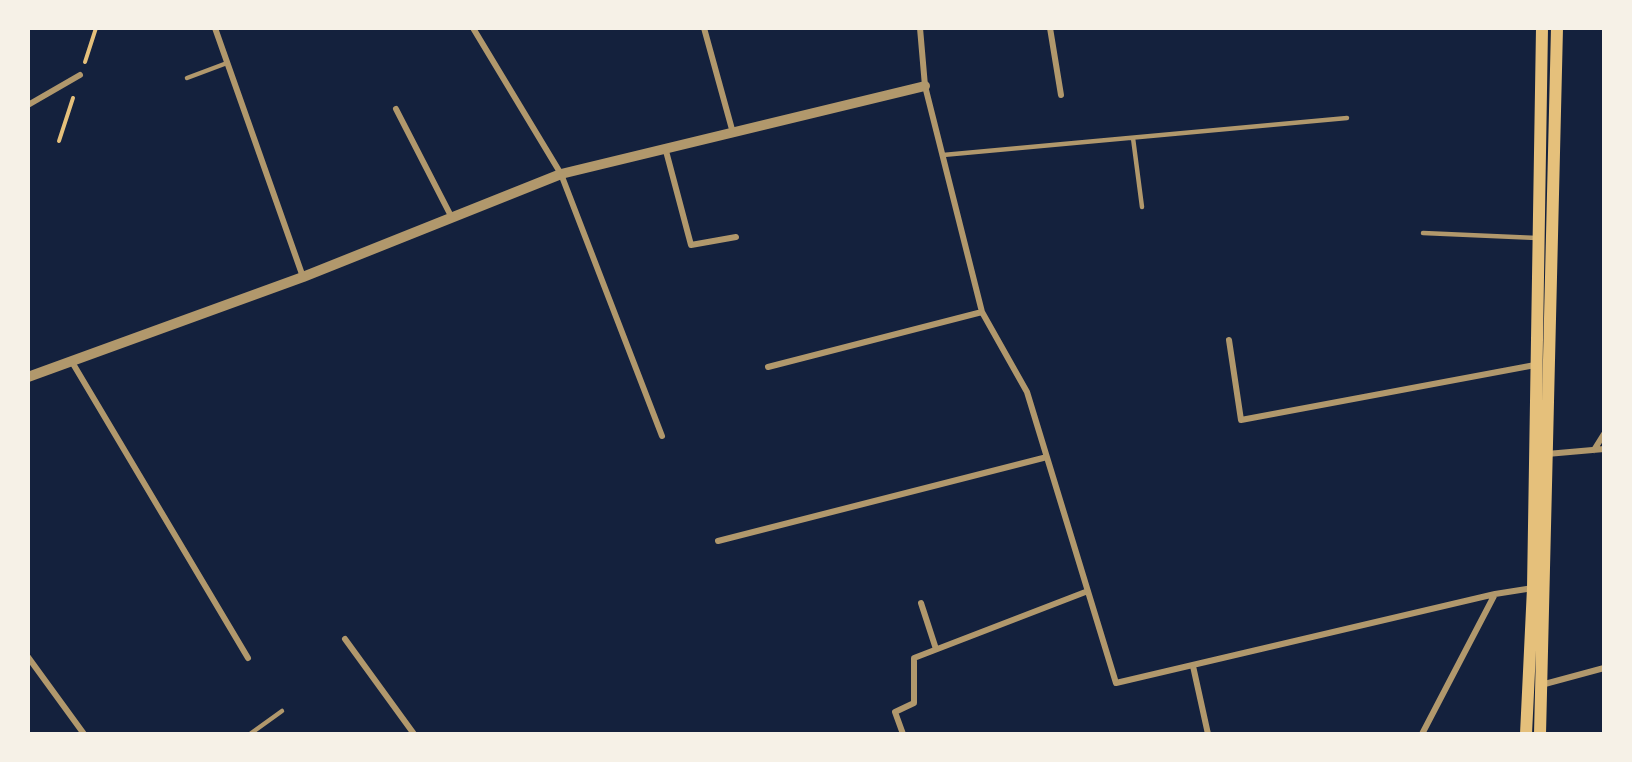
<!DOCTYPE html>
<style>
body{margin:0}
#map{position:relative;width:1632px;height:762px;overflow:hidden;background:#14213d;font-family:"Archivo Narrow",sans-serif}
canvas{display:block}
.frame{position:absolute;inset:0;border:30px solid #f6f1e7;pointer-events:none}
</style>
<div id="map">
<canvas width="1632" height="762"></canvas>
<div class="frame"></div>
</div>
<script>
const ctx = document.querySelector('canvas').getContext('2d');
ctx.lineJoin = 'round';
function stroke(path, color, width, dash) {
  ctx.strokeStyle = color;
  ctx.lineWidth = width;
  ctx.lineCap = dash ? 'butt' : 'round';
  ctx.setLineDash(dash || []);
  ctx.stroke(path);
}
stroke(new Path2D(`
 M85,62L96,28
 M59,141L73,98`), '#e5c07b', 4);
stroke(new Path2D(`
 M187,78L227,63
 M1133,138L1142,207
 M943,155L1347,118
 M1423,233L1537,238
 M250,734L282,711`), '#b1986c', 4.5);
stroke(new Path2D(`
 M215,28L303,277
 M473,28L561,174L662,436
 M704,28L733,133
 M920,28L925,86L982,312L1027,392L1116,683L1495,594
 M1050,28L1061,95
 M28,105L80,75
 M396,109L452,218
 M666,151L691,245L736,237
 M1229,340L1241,420L1535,365
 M72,362L248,658
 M768,367L982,312
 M1594,450L1604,434
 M1547,454L1604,449
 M718,541L1047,457
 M921,603L936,649
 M345,639L414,734
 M28,657L84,734
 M1193,666L1208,734
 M1541,685L1604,668
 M903,734L895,712L914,703V658L1088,591
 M1422,734L1495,594L1533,588`), '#b1986c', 6);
stroke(new Path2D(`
 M28,377L303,277L561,174L925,86`), '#b1986c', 10);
stroke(new Path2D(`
 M1526,734L1533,588L1542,28
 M1540,734L1557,28`), '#e5c07b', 12);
</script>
